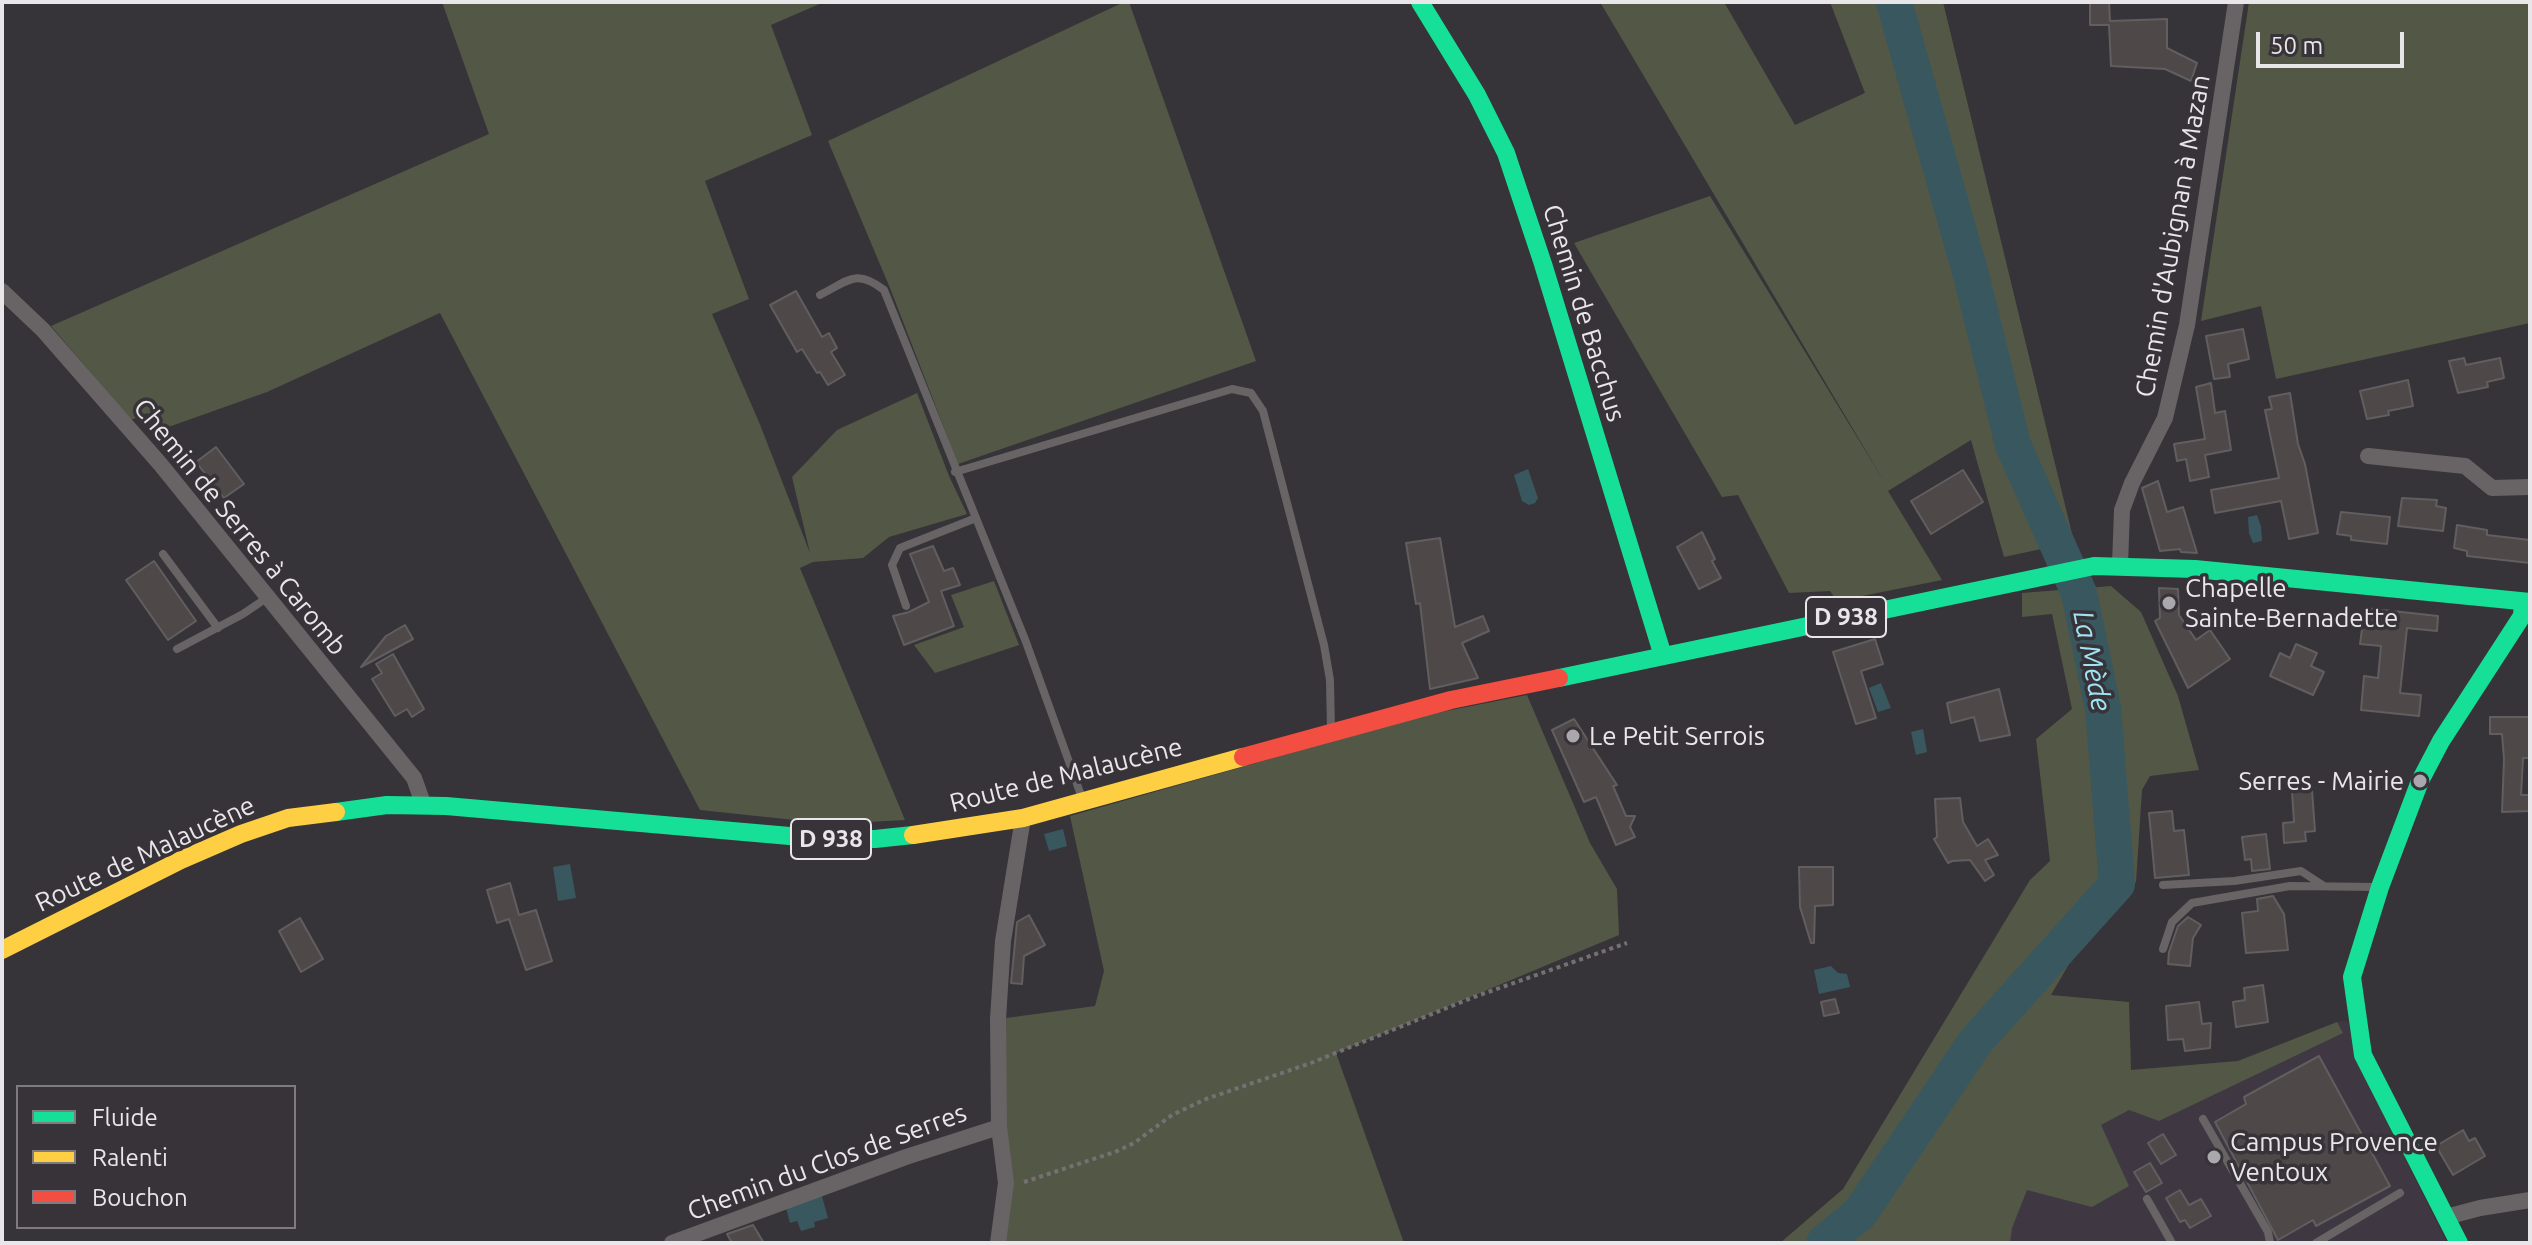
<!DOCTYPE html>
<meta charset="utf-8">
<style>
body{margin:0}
#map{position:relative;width:2532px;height:1245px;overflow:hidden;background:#363438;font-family:Ubuntu,sans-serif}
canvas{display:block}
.frame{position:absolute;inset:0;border:4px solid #e9e6ea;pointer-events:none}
.legend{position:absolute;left:16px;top:1085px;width:280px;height:144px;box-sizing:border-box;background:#373339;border:2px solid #7e7b80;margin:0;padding:10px 14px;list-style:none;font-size:24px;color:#e9e6ea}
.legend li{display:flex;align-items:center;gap:16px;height:40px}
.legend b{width:40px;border:2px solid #7e7b80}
.scale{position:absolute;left:2256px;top:32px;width:148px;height:36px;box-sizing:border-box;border:4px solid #e9e6ea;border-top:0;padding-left:10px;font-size:24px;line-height:28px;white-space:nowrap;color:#e9e6ea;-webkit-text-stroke:6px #373339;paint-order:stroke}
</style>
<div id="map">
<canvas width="2532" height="1245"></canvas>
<div class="frame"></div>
<ul class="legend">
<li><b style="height:10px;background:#16e098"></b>Fluide</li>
<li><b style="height:10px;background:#ffcf43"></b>Ralenti</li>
<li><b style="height:10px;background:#f24e42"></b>Bouchon</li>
</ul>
<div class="scale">50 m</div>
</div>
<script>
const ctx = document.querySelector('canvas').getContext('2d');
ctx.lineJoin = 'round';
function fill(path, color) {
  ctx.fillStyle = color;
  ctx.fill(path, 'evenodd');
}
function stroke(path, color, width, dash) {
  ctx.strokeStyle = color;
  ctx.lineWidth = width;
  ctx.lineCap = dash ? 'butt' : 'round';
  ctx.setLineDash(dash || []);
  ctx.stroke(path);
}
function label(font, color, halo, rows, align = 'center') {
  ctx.font = font + ' Ubuntu,sans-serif';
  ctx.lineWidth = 7;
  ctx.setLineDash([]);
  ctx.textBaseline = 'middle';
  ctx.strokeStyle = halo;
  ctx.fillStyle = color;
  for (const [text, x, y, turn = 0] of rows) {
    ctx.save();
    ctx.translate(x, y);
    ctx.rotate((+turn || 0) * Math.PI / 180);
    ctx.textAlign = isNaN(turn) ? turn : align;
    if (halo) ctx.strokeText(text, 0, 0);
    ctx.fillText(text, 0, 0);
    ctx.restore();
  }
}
fill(new Path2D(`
 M2348,1021L2356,1060L2447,1243H1917L2130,1070L2238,1061L2337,1022Z`), '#3f3842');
fill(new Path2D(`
 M442,2H824L771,25L812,135L705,181L749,299L712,314L759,422L810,553L792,477L837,430L917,393L949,476L967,514L889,537L863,558L813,562L800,568L905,820L832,824L700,810L440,313L267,392L160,430L147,413L131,420L51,326L489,134Z
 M1124,2H1129L1256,361L958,464L890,288L828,141Z
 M1600,2H1724L1795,125L1865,93L1830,2H1943L2074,542L2004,557L1971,440L1888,491L1942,580L1837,601L1830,591L1789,593L1738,495L1722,497L1574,243L1710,196L1885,483Z
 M2249,2H2530V323L2276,379L2261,306L2201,321Z
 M994,581L1019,645L935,673L914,645L964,627L951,595Z
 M2111,586L2141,612L2178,696L2199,770L2150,776L2142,790L2136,882L2083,940L2051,995L2129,1002L2131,1070L2238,1061L2337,1022L2343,1033L2159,1121L2129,1110L2101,1125L2129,1186L2092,1207L2027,1190L2012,1228L2010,1243H1780L1843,1189L2030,880L2050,861L2036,739L2072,709L2052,614L2022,617V593Z
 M1527,695L1590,843L1617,889L1619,935L1336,1053L1404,1243H1006V1018L1095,1006L1104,971L1070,816L1421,716Z`), '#535746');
fill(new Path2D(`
 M1528,469L1538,498L1535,503L1529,505L1522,501L1514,475Z
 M2257,515L2261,526L2262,541L2253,543L2249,533L2248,517Z
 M1881,683L1891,708L1878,712L1869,688Z
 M1923,729L1927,752L1916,755L1911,732Z
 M1063,829L1067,846L1049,851L1044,834Z
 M570,864L576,898L558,901L553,867Z
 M1831,966L1838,973L1847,974L1850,987L1819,994L1814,970Z
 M821,1193L828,1218L814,1222L815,1227L801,1231L797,1221L790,1223L786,1208Z`), '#39575e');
stroke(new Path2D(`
 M1824,1243L1860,1213L1976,1041L2117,884L2103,709L2079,593L2013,445L1971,275L1894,2`), '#39575e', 36);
const building = new Path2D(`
 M2109,2L2110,21L2167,19V48L2197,63L2191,81L2165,69L2111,66L2109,25H2090V3Z
 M796,291L822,337L829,333L837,348L831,352L845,375L828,385L820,372L817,373L802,349L797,352L770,305Z
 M2243,329L2249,359L2228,364L2230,377L2214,379L2206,336Z
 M2464,358L2466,365L2500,358L2504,378L2487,382L2488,387L2458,393L2449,361Z
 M2408,380L2413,406L2388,411L2389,415L2367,419L2360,391Z
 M2211,383L2215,413L2225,411L2231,450L2205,455L2209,477L2190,481L2186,459L2177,461L2174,444L2205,439L2196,387Z
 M2290,393L2298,444L2305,464L2318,533L2289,539L2281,501L2215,513L2211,490L2279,478L2265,410L2272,409L2269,397Z
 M216,447L244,484L224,498L196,462Z
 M1963,470L1983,502L1931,534L1911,501Z
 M2158,481L2167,512L2183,507L2197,553L2181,552L2180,549L2160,551L2142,488Z
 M2402,498L2437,500L2436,506L2446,508L2443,531L2398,526Z
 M2341,512L2390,517L2387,544L2351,540V536L2337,534Z
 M2457,525L2487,530V535L2530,540V563L2467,556V551L2454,548Z
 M1702,532L1715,559L1712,561L1721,578L1699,589L1677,547Z
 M1440,538L1455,627L1483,616L1489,631L1462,643L1478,678L1430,689L1420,603L1416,604L1406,543Z
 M933,546L944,571L953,568L960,585L941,591L954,626L904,645L893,616L909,612L929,602L910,554Z
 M154,561L196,621L168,640L126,580Z
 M2159,588L2178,589L2179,615L2196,640L2210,630L2230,659L2188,688L2155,621L2160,618Z
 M2365,608L2438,616L2437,631L2407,628L2400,693L2421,695L2419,716L2361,710L2364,676L2378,678L2381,646L2360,644Z
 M405,625L413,639L361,667L386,636Z
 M1875,639L1883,664L1861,671L1876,718L1856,724L1833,652Z
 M2296,644L2317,653L2311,666L2324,672L2313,695L2270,676L2280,653L2290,658Z
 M393,654L424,709L412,717L407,709L395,716L372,679L382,673L376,664Z
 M1999,689L2010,735L1980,741L1974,717L1951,723L1947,703Z
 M2490,717H2530V758H2523L2521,795H2530V811L2502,812L2504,759L2502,734H2490Z
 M1574,719L1617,785L1613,786L1626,816H1635L1630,827L1635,837L1616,845L1596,797L1584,802L1552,730Z
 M2312,790L2315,831L2305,832L2306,841L2284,843L2283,823L2294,822L2292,792Z
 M1960,798L1963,822L1977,846L1988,839L1998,855L1985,860L1994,875L1985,881L1970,860L1952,861L1948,863L1934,839L1937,837L1935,799Z
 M2172,811L2174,831L2184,830L2189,875L2155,878L2149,813Z
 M2266,834L2270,869L2252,871L2251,859L2245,860L2242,837Z
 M1799,867H1833V905L1815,906L1814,943H1811L1800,907Z
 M510,883L519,915L536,910L552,961L526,970L509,919L497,923L487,890Z
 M2273,896L2284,914L2288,950L2246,953L2242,913L2258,911L2257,899Z
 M1029,915L1045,945L1024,956L1022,984L1011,983L1017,922Z
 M2188,917L2201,925L2193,938L2190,966L2168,964L2169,952L2178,926Z
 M300,918L323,959L301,972L279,931Z
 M2263,985L2268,1022L2236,1027L2233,1002L2245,1000L2244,988Z
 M1835,999L1839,1013L1824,1016L1821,1002Z
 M2199,1002L2202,1024L2211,1023L2210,1048L2185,1051L2183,1039L2168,1040L2166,1006Z
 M2319,1056L2390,1186L2316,1226L2313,1220L2278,1240L2215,1122L2246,1104L2244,1097Z
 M2463,1130L2469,1141L2475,1138L2485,1156L2453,1175L2436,1146Z
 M2163,1134L2176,1155L2161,1164L2148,1143Z
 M2150,1163L2162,1183L2146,1192L2134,1172Z
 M2180,1190L2189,1205L2201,1199L2211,1216L2190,1228L2185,1220L2180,1222L2166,1198Z
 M753,1225L764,1243H732L727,1234Z`);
fill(building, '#4e4948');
stroke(building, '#615e5f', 2);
stroke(new Path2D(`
 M1024,1182L1115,1152L1134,1143L1172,1115L1206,1099L1311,1063L1474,997L1627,943`), '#757173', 4, [4, 4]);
stroke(new Path2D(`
 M820,295C848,281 856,268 884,290L1026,642L1082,798
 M955,472L1232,389L1251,393L1263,411L1324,645L1330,680L1331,730
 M163,554L218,628
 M906,606L892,565L900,548L976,518
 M177,649L243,614L268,597
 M2163,885L2234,881L2301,871L2324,886
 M2163,949L2172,922L2192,903L2290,886L2378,887
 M2203,1119L2268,1232L2270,1243
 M2147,1199L2172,1243
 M2316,1243L2400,1193`), '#686465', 8);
stroke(new Path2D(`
 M2,291L43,330L161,465L414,778L424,806
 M2368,456L2465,466L2492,488L2530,487
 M2120,565L2122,510L2132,483L2165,418L2187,325L2236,2
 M2446,1217L2480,1208L2530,1200
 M672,1243L906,1157L999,1127
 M998,1243L1006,1183L999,1127L998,1019L1003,941L1023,818`), '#686465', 16);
stroke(new Path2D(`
 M1420,2L1477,95L1506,153L1543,264L1663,656
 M1559,678L2094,566L2195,569L2530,602
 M336,812L387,805L446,806L824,839H875L913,835
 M2459,1243L2363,1055L2352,977L2380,887L2420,781L2441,741L2522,616L2523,602`), '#16e098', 18);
stroke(new Path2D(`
 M913,835L1023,818L1243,757
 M2,950L181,860L241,834L288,818L336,812`), '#ffcf43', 18);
stroke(new Path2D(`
 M1243,757L1451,700L1559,678`), '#f24e42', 18);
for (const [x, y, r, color] of [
 [2169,603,8,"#aaa8ac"],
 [1573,736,8,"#aaa8ac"],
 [2420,781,8,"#aaa8ac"],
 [2214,1157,8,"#aaa8ac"]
]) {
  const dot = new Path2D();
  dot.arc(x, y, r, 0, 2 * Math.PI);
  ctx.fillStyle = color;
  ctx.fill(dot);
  stroke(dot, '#373339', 3);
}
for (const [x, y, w] of [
 [1846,617,80],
 [831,839,80]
]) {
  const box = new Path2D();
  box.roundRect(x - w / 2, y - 20, w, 40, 6);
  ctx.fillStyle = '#373339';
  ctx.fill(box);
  stroke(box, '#e9e6ea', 2);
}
label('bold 24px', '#e9e6ea', null, [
 ["D 938",1846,617],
 ["D 938",831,839]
]);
label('26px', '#e9e6ea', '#373339', [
 ["Chemin d'Aubignan à Mazan",2173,236,-80],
 ["Chemin de Bacchus",1584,313,73],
 ["Chemin de Serres à Caromb",240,527,51],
 ["Route de Malaucène",1066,775,-14],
 ["Route de Malaucène",145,854,-25],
 ["Chemin du Clos de Serres",827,1162,-20]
]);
label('26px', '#e9e6ea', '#373339', [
 ["Chapelle",2185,588],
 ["Sainte-Bernadette",2185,618],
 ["Le Petit Serrois",1589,736],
 ["Serres - Mairie",2404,781,"right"],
 ["Campus Provence",2230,1142],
 ["Ventoux",2230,1172]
], 'left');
label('italic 28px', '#9fe4f2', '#373339', [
 ["La Mède",2092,661,79]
]);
</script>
